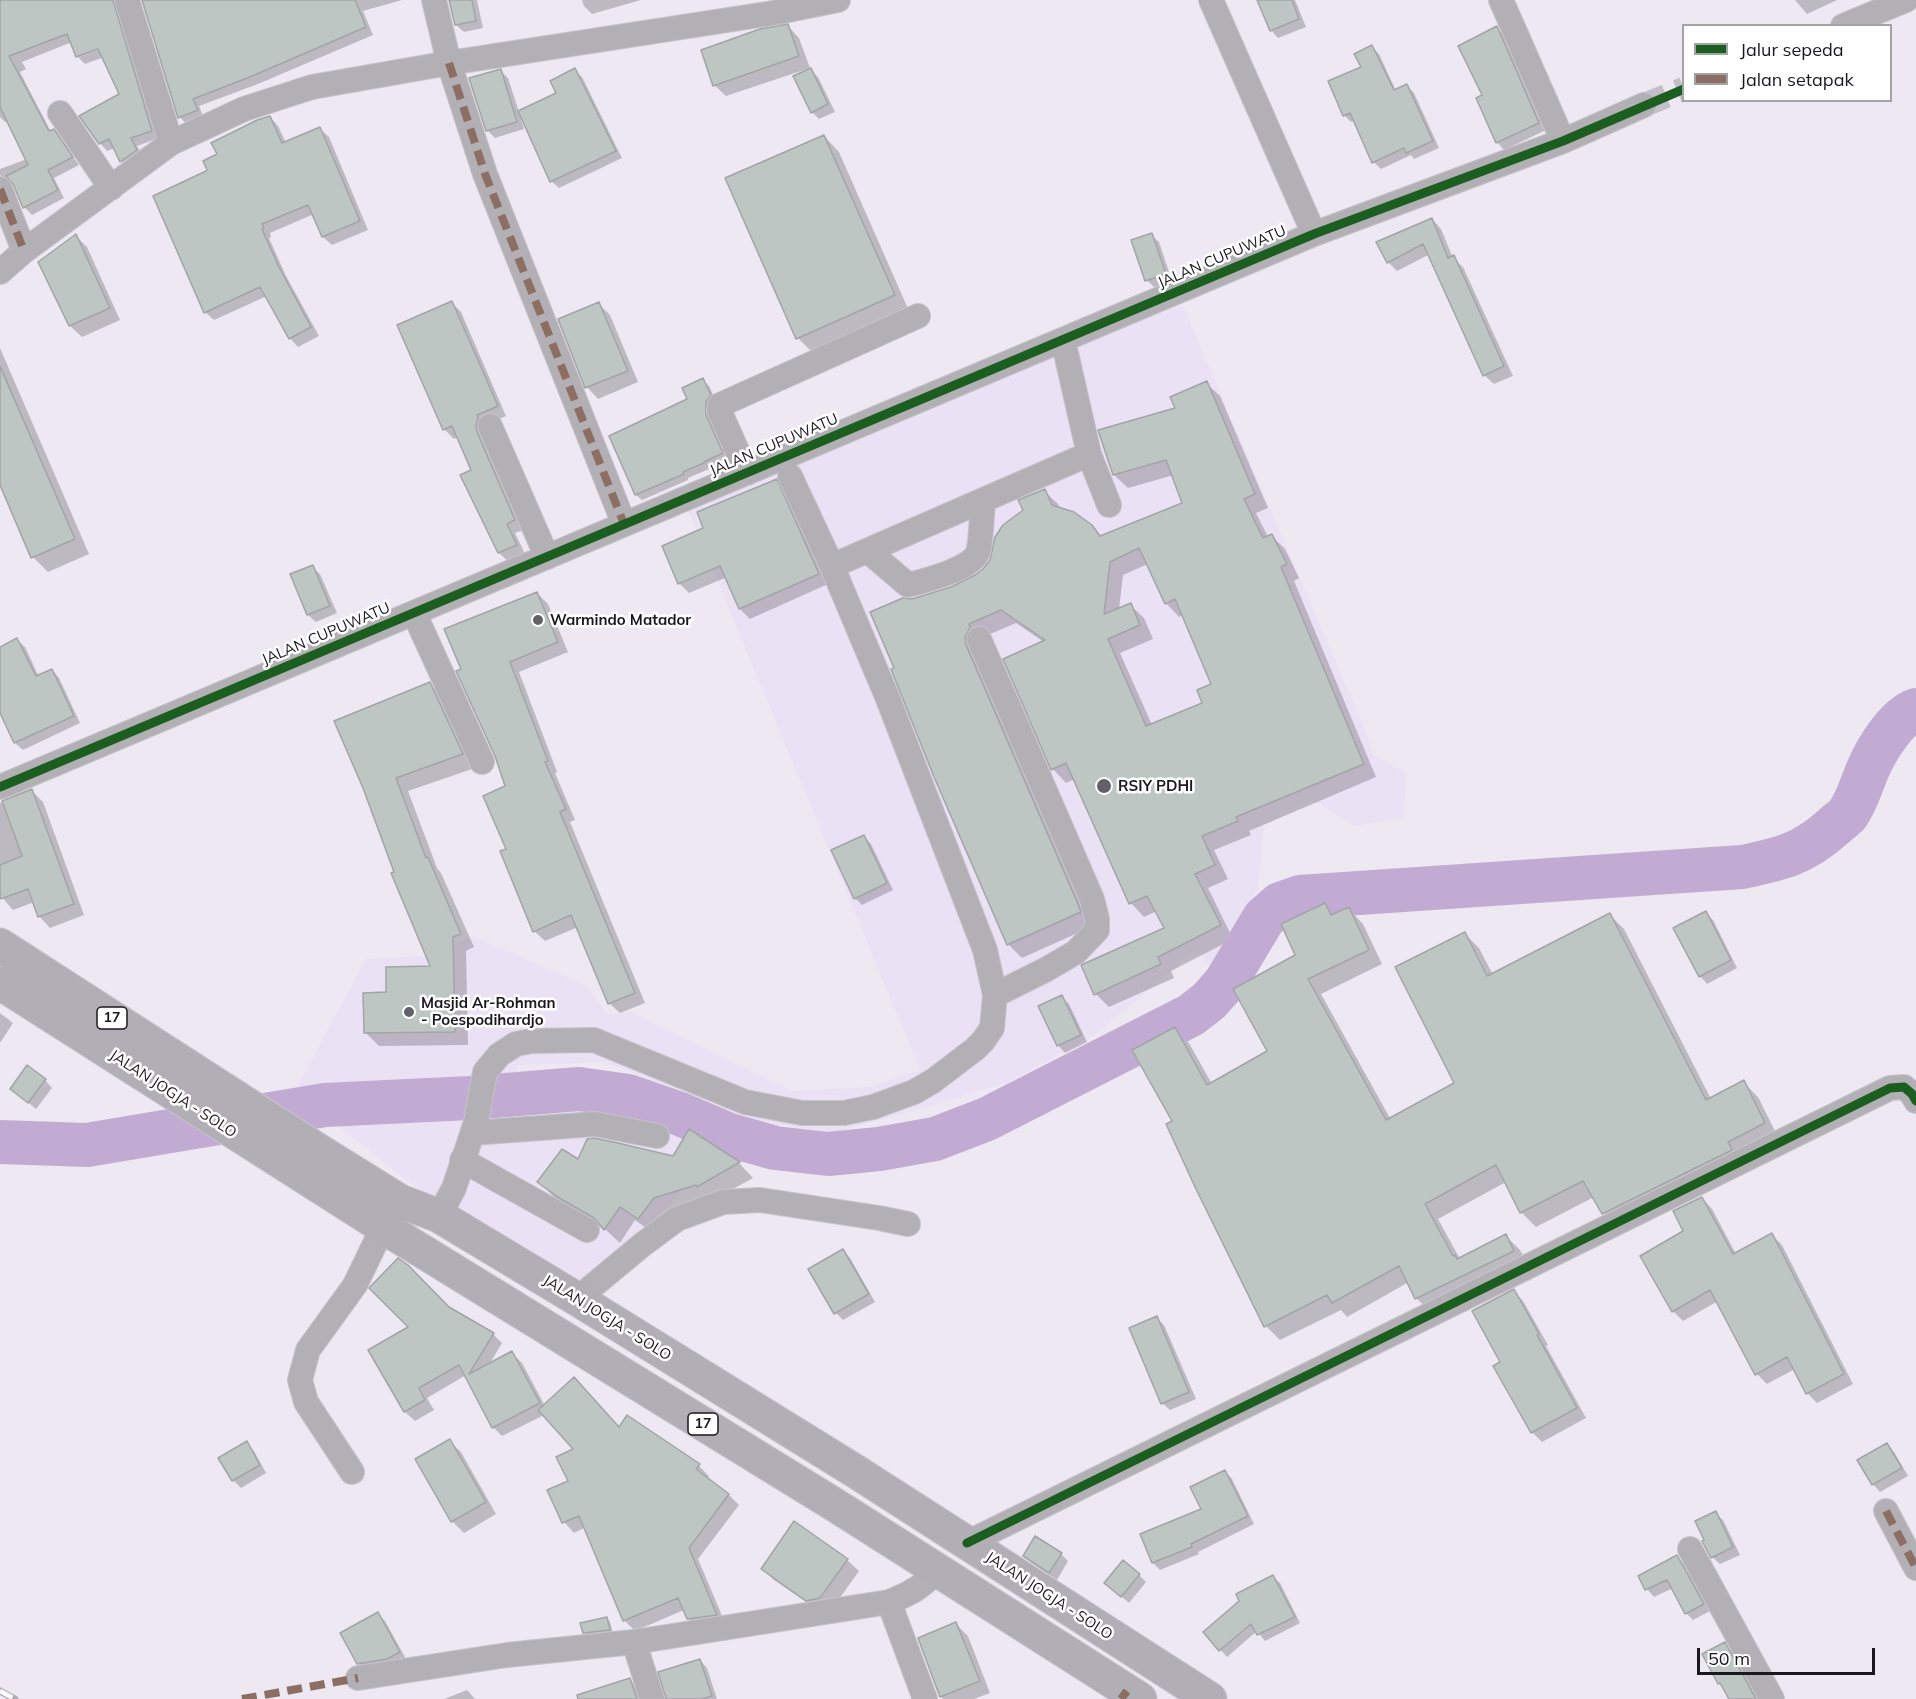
<!DOCTYPE html>
<style>
body{margin:0}
#map{position:relative;width:1916px;height:1699px;overflow:hidden;background:#ede8f2;font-family:Mulish,sans-serif}
canvas{display:block}
.legend{position:absolute;left:1682px;top:24px;width:210px;height:78px;box-sizing:border-box;background:#fff;border:2px solid #a4a2a5;margin:0;padding:8px 10px;list-style:none;font-size:18px;color:#1b171e}
.legend li{display:flex;align-items:center;gap:12px;height:30px}
.legend b{width:30px;border:2px solid #a4a2a5}
.scale{position:absolute;left:1697px;top:1648px;width:178px;height:27px;box-sizing:border-box;border:3px solid #1b171e;border-top:0;padding-left:8px;font-size:18px;line-height:21px;white-space:nowrap;color:#1b171e;-webkit-text-stroke:4px #fff;paint-order:stroke}
</style>
<div id="map">
<canvas width="1916" height="1699"></canvas>
<ul class="legend">
<li><b style="height:8px;background:#1b5e20"></b>Jalur sepeda</li>
<li><b style="height:8px;background:#8d6e63"></b>Jalan setapak</li>
</ul>
<div class="scale">50 m</div>
</div>
<script>
const ctx = document.querySelector('canvas').getContext('2d');
ctx.lineJoin = 'round';
function fill(path, color) {
  ctx.fillStyle = color;
  ctx.fill(path, 'evenodd');
}
function stroke(path, color, width, dash) {
  ctx.strokeStyle = color;
  ctx.lineWidth = width;
  ctx.lineCap = dash ? 'butt' : 'round';
  ctx.setLineDash(dash || []);
  ctx.stroke(path);
}
function label(font, color, halo, rows, align = 'center') {
  ctx.font = font + ' Mulish,sans-serif';
  ctx.lineWidth = 5;
  ctx.setLineDash([]);
  ctx.textBaseline = 'middle';
  ctx.strokeStyle = halo;
  ctx.fillStyle = color;
  for (const [text, x, y, turn = 0] of rows) {
    ctx.save();
    ctx.translate(x, y);
    ctx.rotate((+turn || 0) * Math.PI / 180);
    ctx.textAlign = isNaN(turn) ? turn : align;
    if (halo) ctx.strokeText(text, 0, 0);
    ctx.fillText(text, 0, 0);
    ctx.restore();
  }
}
fill(new Path2D(`
 M1183,306L1367,734L1373,755L1406,773L1404,818L1354,826L1314,800L1264,825L1258,889L1216,973L1196,950L1094,1036L1011,1081L904,1114L831,1133L752,1121L606,1062L517,1065L515,1097L593,1096L690,1124L720,1141L688,1174L679,1197L573,1287L445,1211L295,1091L366,959L429,956L473,936L587,986L608,1015L630,1012L793,1091L870,1087L920,1070L687,507L1063,341Z`), '#ebe1f4');
fill(new Path2D(`
 M0,0H123L159,138L137,146L144,158L129,169L122,162L115,148L107,151L100,143L121,95L104,57L85,64L77,56L72,42L22,62L26,69L20,72L51,132L53,131L61,139L79,165L54,178L64,198L32,215L24,207L13,182H7L0,175V169L27,159L8,121L5,122L0,117ZM105,45L106,47L79,57V54Z
 M143,0H402L363,11L373,35L258,84L199,106L204,118L187,125L180,117Z
 M450,0H477L483,28L464,32L456,25Z
 M582,0H641L592,14L584,6Z
 M1259,0H1295L1306,27L1278,38L1271,30Z
 M1795,0H1837L1807,14Z
 M788,26L799,38L810,68L726,96L714,85Z
 M1497,28L1504,35L1546,130L1504,150L1497,142Z
 M1372,47L1379,54L1396,91L1407,86L1414,93L1439,148L1414,159L1411,155L1381,169L1374,162L1355,120L1351,122L1344,115Z
 M574,70L582,77L622,158L559,188L551,181L522,115L520,116L524,129L495,138L488,131L471,79L501,71L508,78L519,112L558,94Z
 M811,70L818,77L835,112L819,119L812,112Z
 M270,117L278,126L286,143L320,129L329,137L368,230L332,245L323,237L314,214L270,233L271,237L269,238L286,276L319,336L298,347L290,338L267,296L214,320L205,312L207,173L219,155Z
 M824,136L839,152L909,311L813,353L798,338Z
 M1432,219L1441,229L1453,258L1463,267L1513,376L1494,384L1484,375L1430,254L1397,271L1388,262Z
 M1151,235L1159,242L1172,281L1154,287L1147,280Z
 M76,236L87,247L120,320L82,337L70,326L40,263Z
 M452,303L461,312L506,416L485,425L524,530L515,533L525,554L509,562L499,553L463,476L473,471L458,437L454,439L444,429L399,326Z
 M599,304L610,315L638,382L598,399L587,387L560,320Z
 M0,348L89,554L48,572L33,557L0,481Z
 M703,380L709,386L716,401L711,409V422L727,459L708,468L709,469L688,478V480L642,500L636,495L611,436L689,400Z
 M1206,383L1220,396L1268,508L1256,513L1268,537L1272,536L1285,549L1299,578L1294,581L1376,777L1249,831L1251,835L1214,850L1228,879L1208,888L1233,939L1171,971L1174,978L1109,1007L1096,994L1166,929L1157,911L1144,917L1131,903L1075,779L1066,783L1053,769L1044,642L1016,623L981,638L1093,926L1022,958L1008,944L896,669L912,600L952,588L984,570L1024,511L1044,491L1058,504L1060,509L1091,526L1102,537L1184,504L1174,475L1128,488L1114,475L1177,409ZM1148,564L1166,603L1179,617L1183,615L1213,685L1204,703L1152,725L1120,653L1153,639L1144,618L1130,605L1119,609L1123,575Z
 M776,481L786,491L828,584L750,619L740,609L727,577L689,593L679,583L705,529Z
 M312,567L320,574L337,613L316,622L308,615L292,575Z
 M537,593L548,604L568,652L519,672L557,772L555,773L575,820L570,822L645,1003L620,1013L609,1003L578,927L545,941L534,931L508,850L507,787L496,756L458,672Z
 M17,640L25,647L39,677L52,670L59,678L80,723L23,750L15,743L1,710L0,649Z
 M429,684L443,697L475,768L408,791L437,868L441,873L474,947L466,951L468,1045L379,1046L366,1033L388,994L433,968L364,788Z
 M32,791L43,802L84,915L50,928L39,916L34,902L13,910L0,895V803Z
 M864,837L871,844L893,890L862,905L855,898Z
 M1325,905L1335,915L1349,909L1363,924L1382,964L1321,994L1391,1120L1456,1084L1465,934L1479,948L1493,975L1610,915L1624,929L1711,1099L1743,1082L1758,1097L1778,1137L1618,1227L1604,1213L1594,1197L1536,1227L1521,1212L1506,1182L1438,1219L1460,1259L1505,1235L1520,1250L1528,1265L1431,1312L1416,1298L1409,1282L1347,1317L1341,1310L1280,1340L1266,1326L1197,1189L1174,1122L1175,1029L1189,1043L1212,1084L1269,1052L1297,955Z
 M1705,912L1713,920L1737,968L1707,984L1700,976Z
 M1061,997L1069,1004L1087,1042L1065,1053L1058,1045Z
 M0,1013L13,1023L0,1043Z
 M45,1080L52,1088L36,1109L12,1089Z
 M690,1131L739,1163L753,1178L653,1233L635,1220L620,1243L606,1230L577,1214L554,1197L539,1182L578,1161L673,1158Z
 M1702,1198L1712,1209L1736,1254L1772,1235L1782,1245L1853,1384L1817,1403L1807,1393L1795,1369L1767,1384L1757,1374L1718,1301L1683,1321L1673,1311L1685,1232Z
 M843,1251L850,1258L875,1302L843,1320L836,1313Z
 M1514,1291L1523,1301L1548,1345L1546,1346L1586,1418L1542,1442L1532,1432L1502,1362Z
 M449,1308L493,1334L502,1343L489,1365L512,1353L522,1363L545,1406L620,1429L699,1466L709,1476L707,1479L729,1495L739,1505L698,1559L726,1625L698,1629L688,1618L684,1610L635,1631L624,1620L586,1527L574,1533L564,1522L549,1491L570,1481L576,1450L544,1415L502,1436L493,1427L466,1375L427,1398L434,1410L415,1421L405,1412L370,1351Z
 M1156,1318L1164,1325L1196,1399L1170,1410L1162,1403Z
 M449,1441L461,1452L496,1514L464,1533L452,1521L417,1460Z
 M246,1443L254,1451L266,1473L241,1488L233,1480Z
 M1886,1445L1894,1452L1908,1476L1880,1492L1873,1484Z
 M1225,1471L1232,1479L1254,1524L1198,1552L1199,1554L1160,1570L1153,1563L1203,1510Z
 M1715,1513L1723,1520L1740,1555L1720,1564L1712,1557Z
 M1061,1554L1068,1561L1057,1580L1032,1563L1024,1556Z
 M1677,1557L1684,1564L1710,1611L1693,1620L1686,1613L1673,1588L1654,1597L1647,1589L1640,1576Z
 M847,1560L859,1571L832,1609L819,1611L774,1580L763,1569Z
 M1139,1575L1146,1582L1129,1603L1106,1583Z
 M1273,1577L1280,1583L1300,1623L1265,1641L1257,1631L1227,1657L1205,1632Z
 M378,1614L385,1621L406,1659L366,1670L358,1663Z
 M607,1618L610,1622L613,1633L587,1636L584,1632Z
 M956,1624L968,1636L990,1693L974,1699H943L941,1696Z
 M1724,1644L1732,1651L1758,1699H1730Z
 M700,1660L707,1668L717,1699H686Z
 M630,1680L641,1691L644,1699H614Z
 M467,1690L475,1699H444Z`), '#0003');
stroke(new Path2D(`
 M0,1142L87,1145L325,1105L470,1098L579,1089L628,1096L680,1114L729,1135L775,1148L828,1154L879,1149L935,1139L987,1119L1191,1015L1209,1001L1225,983L1264,918L1280,904L1300,897L1742,867C1781,859 1803,854 1833,827C1837,823 1843,819 1847,815C1857,802 1861,785 1868,769C1876,750 1896,717 1916,710`), '#c2abd3', 44);
const building = new Path2D(`
 M0,0H113L152,131L131,138L137,150L120,162L109,139L99,144L79,116L119,94L98,49L76,57L67,34L9,56L49,131L54,129L73,157L48,170L58,190L23,208L13,184L6,176L28,165L0,107Z
 M142,0H355L366,27L250,77L193,99L198,110L178,118Z
 M449,0H472L476,21L455,25Z
 M1257,0H1292L1299,19L1270,31Z
 M788,24L799,56L713,86L701,50L760,29Z
 M1497,26L1539,123L1496,143L1476,98L1482,95L1458,46Z
 M1372,45L1394,90L1407,84L1433,141L1406,153L1404,148L1372,163L1350,113L1343,116L1328,81L1361,67L1354,54Z
 M575,68L616,151L550,182L518,111L556,93L550,81Z
 M811,68L828,104L811,113L793,76Z
 M501,69L517,122L486,131L469,78Z
 M270,116L282,143L320,127L360,221L322,237L308,205L262,224L264,228L262,229L278,265L311,327L289,339L260,287L204,313L153,196L206,171L207,170L203,161L217,154L211,143L257,120Z
 M824,135L895,295L796,339L725,178Z
 M1432,218L1448,258L1454,255L1504,366L1483,376L1423,244L1387,263L1376,242Z
 M1152,233L1166,274L1145,281L1131,240Z
 M76,234L110,308L69,326L38,262Z
 M452,301L498,406L477,415L478,418L476,425L477,432L515,520L507,524L517,545L498,553L460,475L471,470L452,426L443,430L397,325Z
 M599,302L628,371L585,388L558,319Z
 M0,366L75,539L31,558L0,485Z
 M703,378L711,395L706,402V415L723,453L704,462V463L683,472L684,474L635,495L609,436L687,399L682,388Z
 M1207,381L1255,494L1244,499L1263,538L1272,534L1287,564L1281,567L1364,764L1236,817L1238,821L1202,836L1215,865L1195,874L1221,925L1158,957L1161,964L1094,995L1081,965L1164,928L1147,896L1129,904L1066,763L1051,770L1003,659L1045,640L1001,610L969,624L970,628L965,637L966,645L1078,904L1081,912L1007,945L934,777L891,669L894,668L870,612L903,598L912,599L951,587L975,575L983,569L990,560L995,537L1003,525L1023,510L1018,500L1045,489L1052,505L1074,512L1092,525L1100,536L1182,503L1166,460L1113,475L1098,430L1175,408L1170,397ZM1139,548L1165,604L1175,599L1211,684L1197,690L1202,703L1146,726L1108,639L1140,625L1131,603L1104,614L1110,562Z
 M777,479L819,574L739,609L720,566L678,584L662,546L703,528L697,512Z
 M313,565L330,606L307,615L290,574Z
 M537,592L558,642L510,662L548,761L545,762L566,809L560,812L635,993L608,1004L571,915L533,932L500,851L506,849L483,796L505,786L495,756L456,671L461,669L444,629Z
 M17,638L36,676L52,669L74,716L14,743L0,713V647Z
 M430,682L463,754L396,778L426,858L428,857L461,934L453,937L455,1032L364,1033L363,993L386,992V967L430,966L391,873L394,872L363,788L334,721Z
 M32,789L74,904L38,917L28,889L0,899V865L22,856L2,801Z
 M864,835L887,883L854,899L831,850Z
 M1325,903L1331,915L1349,907L1369,950L1308,979L1386,1120L1454,1083L1395,967L1465,932L1487,976L1610,913L1706,1100L1744,1080L1765,1123L1728,1142L1732,1150L1602,1214L1583,1181L1520,1213L1496,1165L1425,1204L1453,1256L1455,1255L1457,1259L1506,1234L1514,1251L1415,1299L1399,1266L1332,1303L1327,1295L1264,1327L1196,1189L1166,1124L1172,1121L1132,1050L1175,1027L1207,1085L1267,1051L1233,989L1295,955L1281,924Z
 M1706,911L1731,960L1699,977L1673,928Z
 M1062,995L1081,1035L1057,1046L1038,1006Z
 M27,1065L46,1079L28,1103L10,1089Z
 M689,1129L740,1162L697,1187L696,1185L654,1198L638,1219L620,1207L604,1230L594,1218L561,1199L537,1182L562,1149L578,1159L587,1139L594,1138L618,1143L673,1156Z
 M1702,1197L1733,1254L1772,1233L1844,1374L1806,1394L1787,1357L1755,1375L1710,1290L1672,1312L1640,1256L1683,1231L1673,1211Z
 M843,1249L869,1294L834,1314L808,1269Z
 M398,1258L408,1265L449,1307L494,1333L469,1374L512,1351L540,1403L492,1428L459,1365L419,1388L425,1400L404,1412L368,1350L408,1327L369,1288Z
 M1514,1289L1539,1334L1537,1335L1577,1408L1531,1433L1493,1366L1500,1362L1472,1311Z
 M1157,1316L1189,1392L1161,1404L1129,1328Z
 M574,1377L619,1427L627,1415L700,1464L696,1469L729,1494L689,1548L717,1615L687,1619L678,1598L623,1621L579,1516L562,1523L547,1490L568,1481L556,1457L573,1449L538,1410Z
 M450,1439L486,1502L451,1522L415,1459Z
 M247,1441L260,1465L232,1481L218,1458Z
 M1887,1443L1902,1468L1872,1485L1857,1460Z
 M1225,1470L1248,1516L1191,1544L1192,1547L1152,1563L1140,1534L1201,1509L1190,1487Z
 M1716,1511L1733,1547L1711,1558L1702,1541L1704,1540L1695,1521Z
 M794,1521L848,1559L820,1598L806,1601L761,1569Z
 M1035,1536L1062,1553L1049,1573L1023,1556Z
 M1677,1555L1704,1604L1685,1614L1667,1580L1645,1590L1638,1576Z
 M1123,1560L1140,1574L1121,1597L1104,1583Z
 M1273,1575L1295,1617L1257,1635L1251,1624L1219,1651L1203,1632L1239,1601L1236,1594Z
 M378,1612L400,1652L387,1659L357,1664L340,1633Z
 M607,1617L610,1630L583,1633L580,1623Z
 M956,1622L980,1681L940,1697L918,1638Z
 M1725,1642L1756,1699H1729L1720,1683L1718,1684L1702,1654Z
 M700,1659L712,1696L701,1699H666L658,1672Z
 M630,1678L637,1699H578L577,1695Z`);
fill(building, '#bdc6c3');
stroke(building, '#a2a4a6', 1.5);
stroke(new Path2D(`
 M1644,105L1684,89`), '#c3bec8', 24, [24, 12]);
const minor = new Path2D(`
 M127,0L171,143
 M434,0L449,63L485,174L624,524
 M1211,0L1314,234
 M1501,0L1563,141
 M1843,26L1906,0
 M60,113L111,188
 M0,189L24,251
 M0,272L24,251L171,143L244,109L312,87L449,63L773,13L838,0
 M1063,340L1089,454L1109,505
 M490,426L547,557
 M747,473L719,410L720,405L918,316
 M868,551L908,585C924,581 972,569 978,552C981,544 982,511 983,501
 M832,566L1089,454
 M414,613L482,762
 M979,639L1092,899L1097,919V930L1076,952L1047,969L995,995
 M0,787L1314,234L1563,141L1644,105
 M472,1133L595,1124L657,1136
 M462,1160L587,1230
 M439,1216L454,1188L476,1122L485,1072L499,1055L516,1044L531,1041L594,1040L745,1102L802,1113H844L873,1107L914,1092L933,1081L975,1049L983,1041L992,1028L995,995L985,950L888,699L832,566L790,476
 M577,1299L642,1245L677,1219L723,1202L760,1200L879,1218L908,1224
 M352,1472L306,1402L300,1380L308,1350L355,1285L383,1227
 M1886,1511L1916,1568
 M967,1543L1890,1088L1904,1087L1912,1094L1916,1101
 M1690,1549L1772,1699
 M889,1602L925,1699
 M634,1642L652,1699
 M358,1678L507,1655L634,1642L889,1602C909,1594 924,1587 937,1569`);
const highway = new Path2D(`
 M0,945L318,1150L400,1201L439,1216L577,1299L855,1471L1210,1699
 M0,983L383,1227L835,1505L1140,1699`);
stroke(minor, '#c7c3cb', 26);
stroke(highway, '#c7c3cb', 35);
stroke(minor, '#b2b0b5', 24);
stroke(highway, '#b2aeb6', 33);
const rail = new Path2D(`
 M0,1691L15,1699`);
stroke(rail, '#b1acb2', 7);
stroke(rail, '#fff', 4.5, [14]);
stroke(new Path2D(`
 M449,63L485,174L624,524
 M0,189L24,251
 M1886,1511L1916,1568
 M242,1699L358,1678
 M1121,1699L1127,1691`), '#8d6e63', 8, [15, 8]);
stroke(new Path2D(`
 M0,787L1314,234L1563,141L1684,89
 M967,1543L1890,1088L1904,1087L1912,1094L1916,1101`), '#1b5e20', 9);
for (const [x, y, r, color] of [
 [538,620,6,"#646068"],
 [1104,786,8,"#646068"],
 [409,1012,6,"#646068"]
]) {
  const dot = new Path2D();
  dot.arc(x, y, r, 0, 2 * Math.PI);
  ctx.fillStyle = color;
  ctx.fill(dot);
  stroke(dot, '#fff', 2);
}
for (const [x, y, w] of [
 [112,1018,30],
 [703,1424,30]
]) {
  const box = new Path2D();
  box.roundRect(x - w / 2, y - 11, w, 22, 4.5);
  ctx.fillStyle = '#fff';
  ctx.fill(box);
  stroke(box, '#1b171e', 1.5);
}
label('bold 14px', '#1b171e', null, [
 ["17",112,1018],
 ["17",703,1424]
]);
label('15px', '#1b171e', '#fff', [
 ["JALAN CUPUWATU",1222,257,-23],
 ["JALAN CUPUWATU",774,445,-23],
 ["JALAN CUPUWATU",326,634,-23],
 ["JALAN JOGJA - SOLO",173,1094,33],
 ["JALAN JOGJA - SOLO",607,1318,32],
 ["JALAN JOGJA - SOLO",1049,1596,33]
]);
label('bold 15px', '#1b171e', '#fff', [
 ["Warmindo Matador",550,620],
 ["RSIY PDHI",1118,786],
 ["Masjid Ar-Rohman",421,1003],
 ["- Poespodihardjo",421,1020]
], 'left');
</script>
